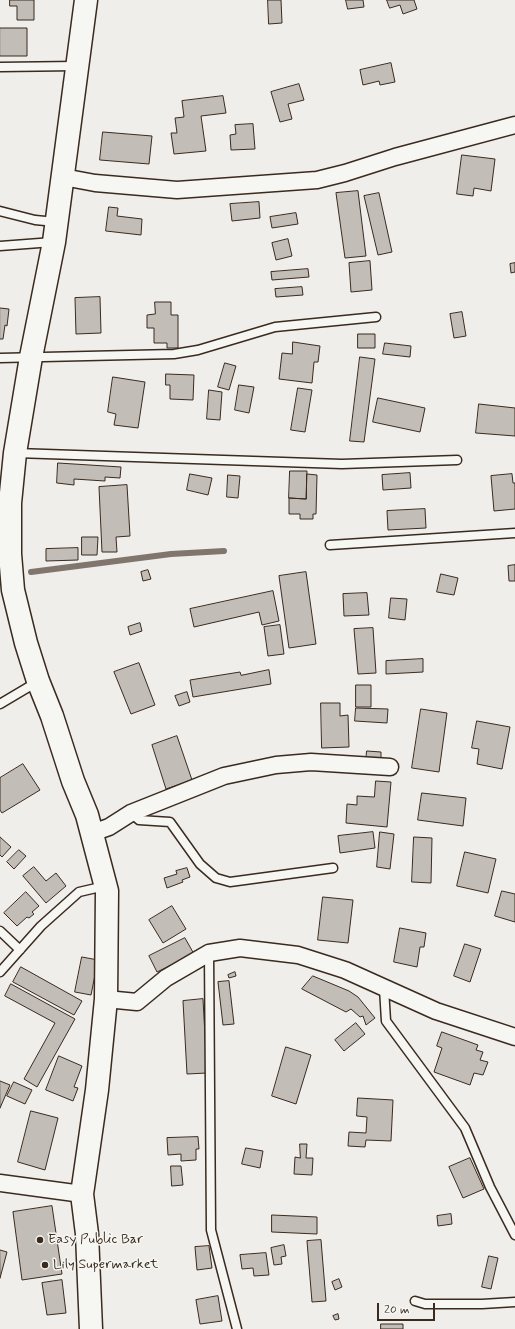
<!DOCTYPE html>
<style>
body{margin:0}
#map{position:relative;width:515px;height:1329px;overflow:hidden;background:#efeeea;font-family:Mynerve,sans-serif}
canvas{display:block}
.scale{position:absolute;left:377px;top:1303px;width:58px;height:18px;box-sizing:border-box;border:2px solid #3b2a1e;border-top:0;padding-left:5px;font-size:12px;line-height:14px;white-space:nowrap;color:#3b2a1e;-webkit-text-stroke:3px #f6f6f2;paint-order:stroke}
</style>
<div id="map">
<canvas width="515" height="1329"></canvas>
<div class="scale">20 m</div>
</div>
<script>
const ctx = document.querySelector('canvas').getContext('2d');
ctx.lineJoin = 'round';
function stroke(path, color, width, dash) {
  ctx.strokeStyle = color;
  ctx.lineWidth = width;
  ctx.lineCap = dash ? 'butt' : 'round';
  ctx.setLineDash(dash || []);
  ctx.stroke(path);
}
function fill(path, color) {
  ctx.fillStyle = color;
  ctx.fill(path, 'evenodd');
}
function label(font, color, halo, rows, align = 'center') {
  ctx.font = font + ' Mynerve,sans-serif';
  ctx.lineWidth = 3;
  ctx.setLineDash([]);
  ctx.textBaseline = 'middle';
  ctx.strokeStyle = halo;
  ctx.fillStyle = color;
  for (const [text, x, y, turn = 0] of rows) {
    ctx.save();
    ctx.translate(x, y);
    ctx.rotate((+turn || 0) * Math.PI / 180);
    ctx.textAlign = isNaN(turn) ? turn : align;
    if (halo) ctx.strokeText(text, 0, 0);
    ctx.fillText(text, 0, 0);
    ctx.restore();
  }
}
stroke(new Path2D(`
 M31,572L171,554L224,551`), '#81766d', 6);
const building = new Path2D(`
 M10,0H34V20H17V6H10Z
 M268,0H281L282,23L269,24Z
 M346,0H363L364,7L348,9Z
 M387,0H414L417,9L403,14L400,5L390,8Z
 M0,28H27V56H0Z
 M391,63L395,82L380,85L379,81L363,85L360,70Z
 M299,84L304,100L288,104L292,119L280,122L271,92Z
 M223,96L226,113L201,116L206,151L174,154L171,133H177L175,118L184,117L182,101Z
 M253,124L255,149L231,150L230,135L236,134L235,125Z
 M103,132L152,136L149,164L100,160Z
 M462,155L495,159L491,191L474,188L473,196L457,194Z
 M358,191L366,256L345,258L336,193Z
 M379,193L392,252L378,255L364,196Z
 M259,202L260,218L232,221L230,204Z
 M109,207L118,208L117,216L142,219L141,235L106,231Z
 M296,213L298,224L272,228L270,217Z
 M288,239L292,256L276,260L272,243Z
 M370,261L372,290L351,292L349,263Z
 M515,263V272L511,273L510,264Z
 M308,269L309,277L272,280L271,272Z
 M302,287L303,295L276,297L275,289Z
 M100,297L101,333L76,334L75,298Z
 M155,302H171V315H178V348H167V343H154V328H147V315L155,314Z
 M0,308L9,309L7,326L5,325L3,339H0Z
 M462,312L466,336L454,338L450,314Z
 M358,334H375V348H358Z
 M293,342L320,346L318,362H314L312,383L279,379L282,353L292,354Z
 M385,343L411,346L410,357L383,354Z
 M360,357L375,359L364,442L350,441Z
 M225,363L236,366L229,390L218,387Z
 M166,374L194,375L193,400L170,399V385H166Z
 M113,377L145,382L138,428L114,425L116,414L108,412Z
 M239,385L254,387L249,413L235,410Z
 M298,388L312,390L305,432L291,430Z
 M209,390L222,392L220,420L207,419Z
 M378,398L425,408L420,432L373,422Z
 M479,404L515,408V436L476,433Z
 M58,463L121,467L120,478L105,477V481L74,479V485L57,483Z
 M290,471H307L306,499L289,498Z
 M410,473L411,488L383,490L382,475Z
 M190,474L212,478L208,495L187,490Z
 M307,474L317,475L316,514H313V519H300V514H289V498L306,499Z
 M512,474L513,483H515V509L494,511L491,476Z
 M228,475L240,476L238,498L227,497Z
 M127,485L130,536L116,537L117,552H102L99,487Z
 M425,509L426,528L388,530L387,511Z
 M82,537H98L97,555H82Z
 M78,548V560L46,561V549Z
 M515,565V581H509L508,566Z
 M148,570L151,579L143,581L141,572Z
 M306,572L316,644L289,648L279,576Z
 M441,574L458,578L454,595L437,592Z
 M273,591L279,621L262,625L259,612L194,627L190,609Z
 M367,593L369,615L344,616L343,594Z
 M391,598L407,599L405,620L389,618Z
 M140,623L142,631L130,635L128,627Z
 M280,625L284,654L268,656L264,627Z
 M373,628L376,673L358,674L354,629Z
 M423,659V672L386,674V661Z
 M139,663L155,705L131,714L114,672Z
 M269,670L271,684L193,697L190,680L240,672L241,675Z
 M356,685H371V707H356Z
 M187,692L190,702L179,706L175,696Z
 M321,703H340V716L348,715L349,747L322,748Z
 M356,708L388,709L387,723L355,721Z
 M421,709L447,713L439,772L412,768Z
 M477,721L510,727L502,769L477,764L479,749L472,748Z
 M177,736L192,780L166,789L152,745Z
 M367,751L381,752V763L366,761Z
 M23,764L40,790L2,813L0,810V778Z
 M376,781L391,782L387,827L346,823L347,804L357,805V796L374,797Z
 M422,793L466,798L463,826L418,820Z
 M373,832L375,848L340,853L338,836Z
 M380,832L394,834L390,869L377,867Z
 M0,837L11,847L2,857L0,855Z
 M414,837L432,838L431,883L412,882Z
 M19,850L26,856L14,869L7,862Z
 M465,852L496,859L488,893L457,886Z
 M34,867L46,881L56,873L66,886L46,903L23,876Z
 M187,868L190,877L182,880L183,882L167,888L164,878L177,874L176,871Z
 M502,891L515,894V922L495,916Z
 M26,892L39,906L32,912L34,914L29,918L27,917L17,926L4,913Z
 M323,897L353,900L348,943L318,940Z
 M172,906L186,929L163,943L149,920Z
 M400,928L426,933L424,947H420L417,967L394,962Z
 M185,938L194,954L157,972L149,956Z
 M465,944L481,949L470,982L454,976Z
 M82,957L98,960L91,995L75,992Z
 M21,967L82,1001L74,1015L13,982Z
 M235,972L236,976L229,978L228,975Z
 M313,976L349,991L358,997L375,1018L366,1025L363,1016L360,1017L351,1009L346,1012L302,989Z
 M229,981L234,1024L223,1025L218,982Z
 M11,984L75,1019L37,1087L24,1079L55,1023L5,996Z
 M203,999L207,1073L187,1074L183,1001Z
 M356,1023L365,1034L344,1051L335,1040Z
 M442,1032L478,1045L476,1050L483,1052L480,1060L488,1062L483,1075L474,1073L470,1085L434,1072L442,1048L437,1046Z
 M286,1047L311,1055L296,1104L272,1096Z
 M59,1056L82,1066L74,1087L78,1088L73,1101L46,1090Z
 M0,1081L10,1085L0,1108Z
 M14,1082L32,1090L25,1104L7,1096Z
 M358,1098L393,1100L391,1141L366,1140L365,1147L348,1146L349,1132L366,1133L367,1117L357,1116Z
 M31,1111L58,1118L45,1170L18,1162Z
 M198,1137L199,1149H196V1160L181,1161V1154L168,1155L167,1138Z
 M300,1144H307L306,1158H313L312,1175L294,1174L295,1157L300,1158Z
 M246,1148L263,1151L260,1168L242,1164Z
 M470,1158L484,1189L463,1198L449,1167Z
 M171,1166H181L183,1185L172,1186Z
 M52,1206L62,1274L22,1280L13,1212Z
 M451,1214L452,1224L438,1226L437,1216Z
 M272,1215L317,1217V1234L272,1232Z
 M321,1240L326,1301L312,1302L307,1241Z
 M284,1245L286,1256L281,1257L282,1264L274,1265L271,1248Z
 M209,1246L212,1268L197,1270L195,1247Z
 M0,1250L7,1252L0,1278Z
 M266,1253L269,1275L254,1276L253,1268L242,1269L240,1255Z
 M489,1256L498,1258L491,1289L482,1287Z
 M339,1279L342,1287L335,1290L332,1282Z
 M62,1280L66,1313L47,1315L42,1283Z
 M218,1296L222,1321L200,1324L196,1300Z
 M338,1314L339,1319L335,1320L333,1316Z
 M381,1324H403V1329H381Z`);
fill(building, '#c2bdb7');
stroke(building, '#3b2a1e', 1);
const lane = new Path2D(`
 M0,67L76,66
 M0,211L35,220L56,222
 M0,246L53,242
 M0,358L174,354L198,350L275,327L376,317
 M16,453L342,464L457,460
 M330,545L515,533
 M0,704L37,682
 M131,813L139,820L170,822L200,864L216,878L230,882L333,868
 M0,931L20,950
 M209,953L211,1230L237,1329
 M0,972L41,926L79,892L105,886
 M384,988L386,1021L465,1128L490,1187L515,1235
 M415,1301L425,1304H482L515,1302`);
const street = new Path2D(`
 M63,177L95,183L177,190L317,180L345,173L395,157L515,125
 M92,833L109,827L131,813L224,776L276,765L311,762L390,767
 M106,999L137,1002L166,978L209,953L240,948L298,955L345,970L436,1011L515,1037
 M0,1183L82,1194`);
const secondary = new Path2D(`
 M86,0L54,242L31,357L15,453L10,503V554L13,590L26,643L38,681L52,716L73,781L87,815L107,891L106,999L97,1090L82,1194L87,1234L91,1329`);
stroke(lane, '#3b2a1e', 11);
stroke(street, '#3b2a1e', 19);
stroke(secondary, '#3b2a1e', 25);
stroke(lane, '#f6f6f2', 8);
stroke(street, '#f6f6f2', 16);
stroke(secondary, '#f6f6f2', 22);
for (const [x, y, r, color] of [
 [40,1240,4,"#3b2a1e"],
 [45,1265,4,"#3b2a1e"]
]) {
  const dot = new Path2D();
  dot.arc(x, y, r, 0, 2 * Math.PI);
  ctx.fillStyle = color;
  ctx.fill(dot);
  stroke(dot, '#f6f6f2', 1.5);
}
label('14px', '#3b2a1e', '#f6f6f2', [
 ["Easy Public Bar",48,1240],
 ["Lily Supermarket",53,1265]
], 'left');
</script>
